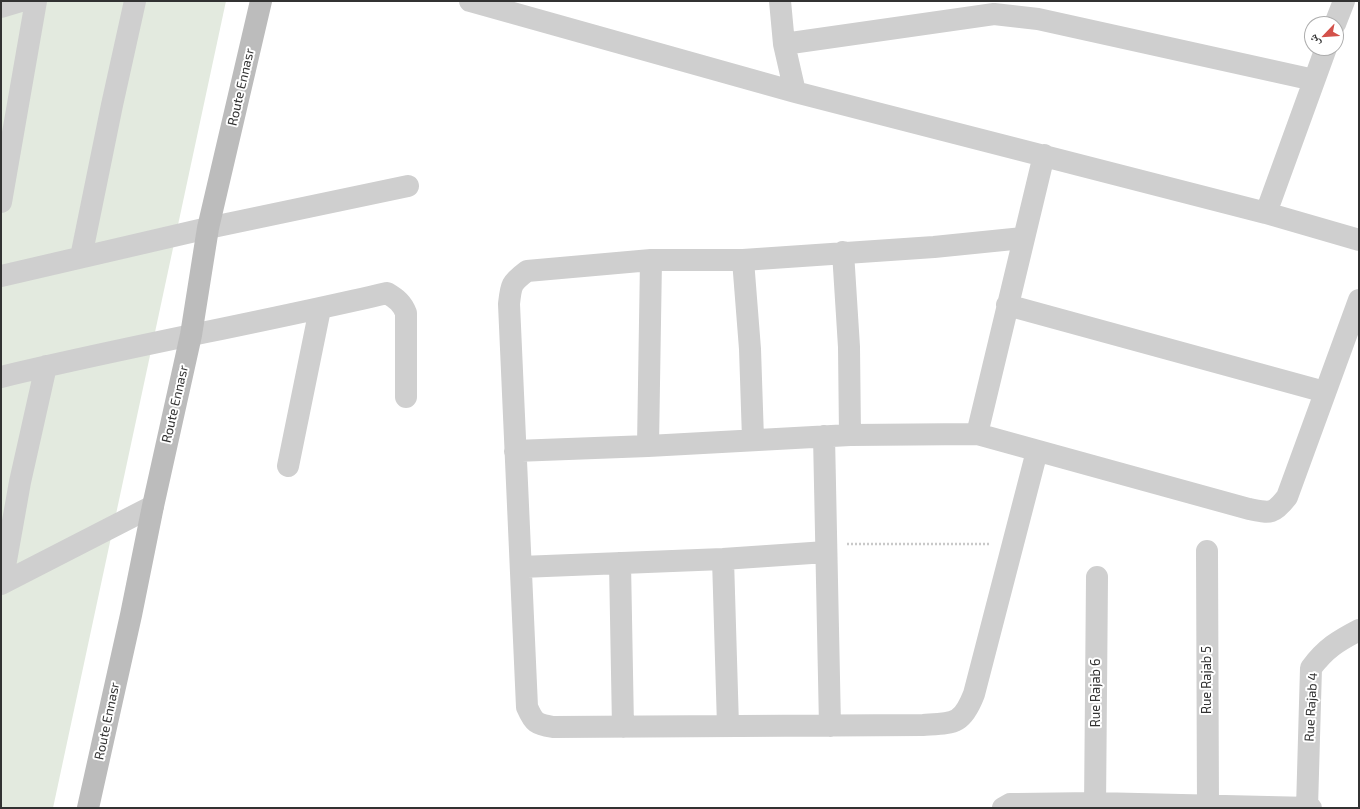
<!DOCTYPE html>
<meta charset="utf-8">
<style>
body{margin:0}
#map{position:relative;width:1360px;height:809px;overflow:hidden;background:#fff;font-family:"Exo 2","Noto Naskh Arabic",sans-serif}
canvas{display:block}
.frame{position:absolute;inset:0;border:2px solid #323232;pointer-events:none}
.north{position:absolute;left:1304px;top:16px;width:40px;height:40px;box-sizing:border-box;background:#fff;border:1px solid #adadad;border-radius:50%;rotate:245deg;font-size:11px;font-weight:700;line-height:16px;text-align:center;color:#323232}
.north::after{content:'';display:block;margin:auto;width:14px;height:18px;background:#d3514a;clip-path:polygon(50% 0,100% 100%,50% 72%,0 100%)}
</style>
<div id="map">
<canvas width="1360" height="809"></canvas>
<div class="frame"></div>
<div class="north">ش</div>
</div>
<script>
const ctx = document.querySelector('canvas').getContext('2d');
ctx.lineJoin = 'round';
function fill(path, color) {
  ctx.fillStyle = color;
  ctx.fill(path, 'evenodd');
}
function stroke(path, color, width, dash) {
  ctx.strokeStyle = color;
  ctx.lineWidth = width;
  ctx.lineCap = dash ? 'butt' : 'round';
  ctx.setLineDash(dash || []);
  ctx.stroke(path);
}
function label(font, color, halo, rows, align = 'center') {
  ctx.font = font + ' "Exo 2",sans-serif';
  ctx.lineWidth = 4;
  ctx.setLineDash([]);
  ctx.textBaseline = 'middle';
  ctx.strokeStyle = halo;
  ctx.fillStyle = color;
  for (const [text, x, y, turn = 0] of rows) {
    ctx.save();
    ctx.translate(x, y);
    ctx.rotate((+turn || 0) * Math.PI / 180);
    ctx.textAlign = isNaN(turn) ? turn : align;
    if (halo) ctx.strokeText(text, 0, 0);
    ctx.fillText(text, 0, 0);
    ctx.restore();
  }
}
fill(new Path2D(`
 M11,1H226L53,808H1V4Z`), '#e3eadf');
stroke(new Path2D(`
 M847,544H990`), '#c9c9c9', 2.5, [2, 2]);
stroke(new Path2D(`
 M470,1L795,92L1266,213L1359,240
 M780,1L784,44L795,92
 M1,7L21,1
 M1335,24L1344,1
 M784,44L994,14L1038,19L1314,80
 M1,202L36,1
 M1266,213L1326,48
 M1023,238L934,247L743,260H651L527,271C511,283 511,285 509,304L527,707C534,723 536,724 553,727L923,725C954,723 962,725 974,694L1037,451
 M843,252L849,347L850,435
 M81,257L112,105L135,1
 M743,260L750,349L753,439
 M1,276L208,228L408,186
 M1007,305L1325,392
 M1,377C129,346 259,323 387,293C397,299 402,303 406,313V397
 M977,434L1044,155
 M824,436L830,726
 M648,446L651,260
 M515,451L648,446L850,435L977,434L1249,509C1270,513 1273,515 1287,497L1359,300
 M288,466L320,309
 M1207,551L1208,808
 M723,559L728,726
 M620,563L623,727
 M521,567L723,559L826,552
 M2,583L20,482L46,366
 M1,584L153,506
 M1003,808L1010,804H1017L1095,803L1311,808
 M1095,808L1097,577
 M1307,808L1311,668C1326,648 1338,641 1359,630`), '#cfcfcf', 22);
stroke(new Path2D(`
 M88,808L131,615L153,506L191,335L208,228L261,1`), '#bcbcbc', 22);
label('13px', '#323232', '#fff', [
 ["Route Ennasr",241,87,-77],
 ["Route Ennasr",175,404,-77],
 ["Rue Rajab 5",1207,680,-90],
 ["Rue Rajab 6",1096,693,-90],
 ["Rue Rajab 4",1311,707,-87],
 ["Route Ennasr",107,721,-78]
]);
</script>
